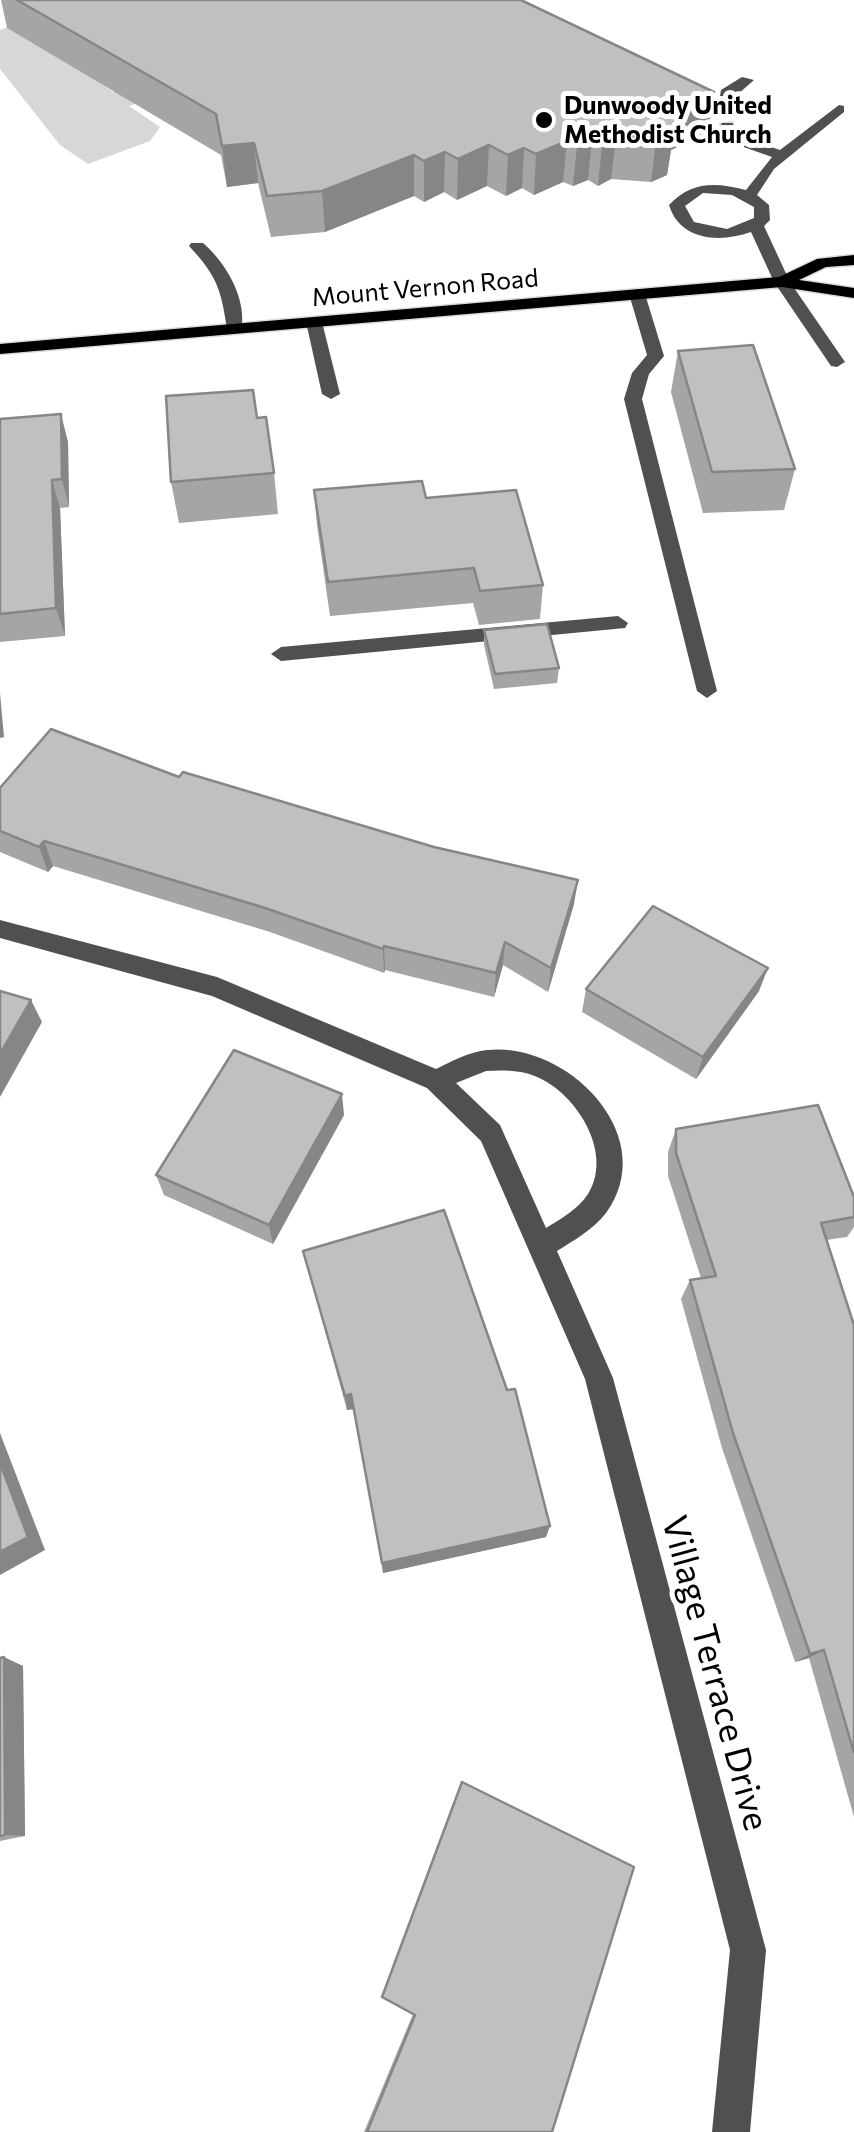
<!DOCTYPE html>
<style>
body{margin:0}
canvas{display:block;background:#fff}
</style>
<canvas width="854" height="2132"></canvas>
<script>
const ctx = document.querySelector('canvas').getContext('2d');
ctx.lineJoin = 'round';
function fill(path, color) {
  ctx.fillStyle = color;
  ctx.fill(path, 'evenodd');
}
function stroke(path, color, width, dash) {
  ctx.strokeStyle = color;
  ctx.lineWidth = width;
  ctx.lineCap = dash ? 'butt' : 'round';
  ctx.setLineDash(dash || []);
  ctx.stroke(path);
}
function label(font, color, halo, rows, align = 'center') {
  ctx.font = font + ' Commissioner,sans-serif';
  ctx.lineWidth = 10;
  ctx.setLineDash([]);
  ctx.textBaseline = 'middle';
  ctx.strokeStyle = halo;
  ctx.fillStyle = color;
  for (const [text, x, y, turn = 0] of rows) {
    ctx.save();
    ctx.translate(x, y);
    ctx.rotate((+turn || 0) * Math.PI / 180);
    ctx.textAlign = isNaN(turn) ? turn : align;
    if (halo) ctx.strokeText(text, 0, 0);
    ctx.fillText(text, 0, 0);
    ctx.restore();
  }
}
fill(new Path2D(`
 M8,27L32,43L39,40L113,92L172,71L157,96L129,106L160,127L150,141L88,164L60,145L0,69V30Z`), '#d7d7d7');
stroke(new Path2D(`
 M724,99L727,126`), '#d9d9d9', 15, [15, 8]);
const major = new Path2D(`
 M854,255V265L826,267L799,280L854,288V298L782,287L0,354V344L779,277L817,259Z`);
stroke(major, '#dbdbdb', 3);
fill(new Path2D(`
 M742,77L754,80L729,102H719L721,90Z
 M839,105L844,106V112L774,169L757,195L769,205L770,220L764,226L790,282L845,362L837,367L831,366L774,282L751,232C720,243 680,241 669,205C691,181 716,182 746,190L772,157L735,144L720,126L722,123H732L745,138L780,150ZM703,193L732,195L754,207V218L727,229L694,222L685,206Z
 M191,243H203C227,264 248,300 241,333L227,329C221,289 217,276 189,246Z
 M637,289L645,294L664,356L649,374L642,399L717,691L707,698L697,691L624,399L632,373L647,355L629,294Z
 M314,317L322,322L340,394L331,399L322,394L306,322Z
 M618,616L628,623L625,628L281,661L271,654L281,647Z
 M0,920L217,977L436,1069C452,1061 469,1052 487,1050C567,1041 662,1136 606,1213C593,1230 574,1240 557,1251L613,1378L766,1950L750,2132H712L730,1950L585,1379L481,1141L427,1088L212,996L0,938ZM486,1071C501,1070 518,1070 532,1075C574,1089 615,1152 588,1194C578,1209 561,1219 546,1228L500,1125L456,1083Z`), '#505050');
fill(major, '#000');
fill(new Path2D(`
 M1,0H521L708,132L671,150L667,175L651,182L611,179L598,186L588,180L573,186L563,182L534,195L522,188L506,196L487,186L457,200L444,192L424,202L414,196L325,232L271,237L258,183L227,187L221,155L7,28Z
 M678,351L795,469L784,510L703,513L671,392Z
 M257,418L274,473L278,514L179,523L171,482Z
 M0,419L68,442L69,507L60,508L65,636L0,642Z
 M314,490L426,498L543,585L540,619L479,625L473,603L330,616L317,525Z
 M484,630L559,668L557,683L494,689L484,645Z
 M179,777L574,904L548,992L503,965L494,997L385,970L384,973L270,932L53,866L48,872L0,852V788Z
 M586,989L759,991L696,1079L582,1012Z
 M344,1115L273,1244L164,1195L156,1175Z
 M676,1129L854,1197V1227L847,1237L826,1240L854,1325V1817L809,1658L795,1662L722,1448L681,1299L690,1280L701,1278L668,1176V1152Z
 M303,1251L546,1537L383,1573L354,1409L347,1410Z
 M0,1658L23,1666L25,1836L0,1841Z
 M413,2014L552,2132H364Z`), '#a5a5a5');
fill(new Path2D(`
 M714,92L708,132L671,150L667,175L651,182L656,141L676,110Z
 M592,139L588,180L573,186L577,146Z
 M616,139L611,179L598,186L602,145Z
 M567,141L563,182L534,195L536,154Z
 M254,143L258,183L227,187L222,146Z
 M489,145L487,186L457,200L458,159Z
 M524,148L522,188L506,196L508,155Z
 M445,152L444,192L424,202V161Z
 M414,155V196L325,232L322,191Z
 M61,414L68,442L69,507L62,479Z
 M52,480L60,508L65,636L56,608Z
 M0,693L4,737L0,738Z
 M44,841L53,866L48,872L39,847Z
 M578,880L574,904L548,992L551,968Z
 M505,942L503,965L494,997L496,973Z
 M384,946L385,970L384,973L383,949Z
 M768,968L759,991L696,1079L703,1057Z
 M31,1000L42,1022L0,1097V1054Z
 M342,1094L344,1115L273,1244L269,1225Z
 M351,1394L354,1409L347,1410L345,1396Z
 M0,1433L45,1550L0,1575Z
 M550,1526L546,1537L383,1573L382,1563Z
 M824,1650L809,1658L795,1662L810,1654Z
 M4,1657L23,1666L25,1836L5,1835Z`), '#868686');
const building = new Path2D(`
 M17,0H521L714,92L676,110L672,134L656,141L616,139L602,145L592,139L577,146L567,141L536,154L524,148L508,155L489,145L458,159L445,152L424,161L414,155L322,191L267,196L254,143L222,146L216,114Z
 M753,345L795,469L712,472L678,351Z
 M253,390L257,418L266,417L274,473L171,482L166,396Z
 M61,414L62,479L52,480L56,608L0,614V419Z
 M422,481L426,498L516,490L543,585L480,591L474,568L328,582L314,490Z
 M547,624L559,668L495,674L484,630Z
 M51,729L179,777L183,772L434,847L578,880L551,968L505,942L496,973L384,946L383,949L265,908L44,841L39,847L0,831V788Z
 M653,906L768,968L703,1057L586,989Z
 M0,991L31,1000L0,1054Z
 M234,1050L342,1094L269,1225L156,1175Z
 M818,1105L854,1197V1217L821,1223L854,1325V1753L824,1650L810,1654L733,1433L690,1280L716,1276L676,1153V1129Z
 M444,1210L507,1390L515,1389L550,1526L382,1563L351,1394L345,1396L303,1251Z
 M0,1463L28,1537L0,1552Z
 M4,1657L5,1835L0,1836V1658Z
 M462,1782L634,1867L552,2132H367L415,2015L382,1997Z`);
fill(building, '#c0c0c0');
stroke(building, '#868686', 2.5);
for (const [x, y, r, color] of [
 [544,120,10,"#000"]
]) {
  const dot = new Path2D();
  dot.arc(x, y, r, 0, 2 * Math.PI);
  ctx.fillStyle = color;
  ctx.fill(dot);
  stroke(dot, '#fff', 4);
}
label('bold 25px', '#000', '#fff', [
 ["Dunwoody United",564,106],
 ["Methodist Church",564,135]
], 'left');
label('25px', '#000', '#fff', [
 ["Mount Vernon Road",425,288,-5]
]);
label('35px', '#000', '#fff', [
 ["Village Terrace Drive",715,1673,75]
]);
</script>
